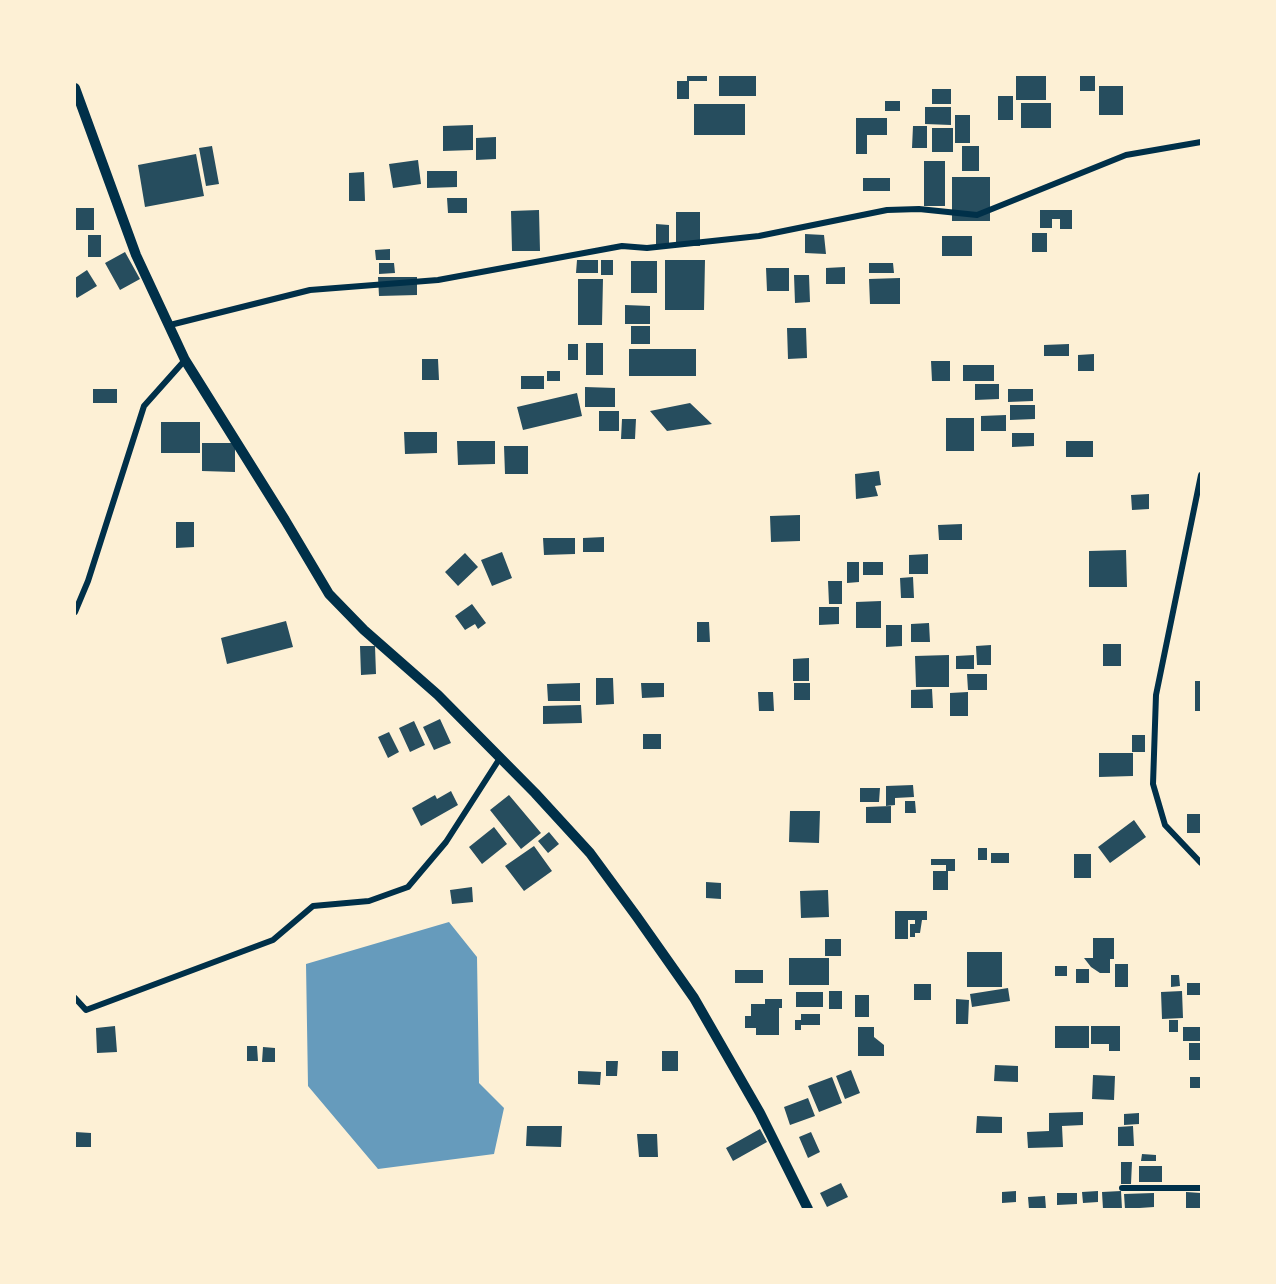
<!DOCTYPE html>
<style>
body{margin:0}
#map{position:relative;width:1276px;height:1284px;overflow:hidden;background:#fdf0d5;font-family:"DejaVu Sans",sans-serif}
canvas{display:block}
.frame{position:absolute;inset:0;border:76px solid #fdf0d5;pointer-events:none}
</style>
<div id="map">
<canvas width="1276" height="1284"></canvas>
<div class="frame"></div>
</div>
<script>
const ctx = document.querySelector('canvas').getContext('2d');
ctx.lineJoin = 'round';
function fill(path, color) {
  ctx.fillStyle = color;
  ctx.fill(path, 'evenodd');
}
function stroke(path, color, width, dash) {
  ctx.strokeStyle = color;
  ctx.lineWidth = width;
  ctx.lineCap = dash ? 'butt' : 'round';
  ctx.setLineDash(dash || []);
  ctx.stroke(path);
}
fill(new Path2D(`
 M449,922L477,957L479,1083L504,1108L494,1154L378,1169L308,1086L306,964Z`), '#669bbc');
fill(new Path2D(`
 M687,75H707V81H689V99H677V81H687Z
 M719,75H756V96H719Z
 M1016,75H1046V100H1016Z
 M1080,75H1095V91H1080Z
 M1099,86H1123V115H1099Z
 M932,89H951V104H932Z
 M998,96H1013V120H998Z
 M885,101H900V111H885Z
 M1021,103H1051V128H1021Z
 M694,104H745V135H694Z
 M925,107H951V125L925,124Z
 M955,115H970V143H955Z
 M856,118H887V135H867V154H856Z
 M473,125V150L443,151V126Z
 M913,126H927V148H912Z
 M932,128H953V152H932Z
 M496,137V159L476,160V138Z
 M212,146L219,184L206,186L199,148Z
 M962,146H979V171H962Z
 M196,154L204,196L145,207L138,165Z
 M418,160L421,184L393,188L389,164Z
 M924,161H945V206H924Z
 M427,171H457V187L427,188Z
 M364,172L365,201H349V173Z
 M952,177H990V221H952Z
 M863,178H890V191H863Z
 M447,198H467V213H448Z
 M75,208H94V230H75Z
 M539,210L540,251H512L511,211Z
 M1040,210H1072V229H1060V219H1052V228H1040Z
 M676,212H700V246H676Z
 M656,224L669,225V245H656Z
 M1032,233H1047V252H1032Z
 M805,234L824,235L826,254L805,253Z
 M88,235H101V257H88Z
 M942,236H972V256H942Z
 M390,249V260H376L375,250Z
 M125,252L140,279L120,290L105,263Z
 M577,260H598V273H576Z
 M601,260H613V275H601Z
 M665,260H705L704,310H665Z
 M631,261H657V293H631Z
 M379,263H394L395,273L379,274Z
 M869,263H893L894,273H869Z
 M845,267V284H826V268Z
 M766,268H789V291H767Z
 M87,270L97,286L77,298L75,295V278Z
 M794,275H809L810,302L795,303Z
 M378,277H417V295L379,296Z
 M900,278V304H870L869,279Z
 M578,279H603L602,325H578Z
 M625,305L650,306V324H625Z
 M631,326H650V344H631Z
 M787,328H806L807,358L788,359Z
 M586,343H603V375H586Z
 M568,344H578V360H568Z
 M1069,344V356H1044V345Z
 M629,349H696V376H629Z
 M1094,354V371H1078V355Z
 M422,359H438L439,380H422Z
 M931,361H950V381H932Z
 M963,365H994V381H963Z
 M547,371H560V381H547Z
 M521,376H544V389H521Z
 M975,384H999V399L975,400Z
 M585,387L615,388V407H585Z
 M93,389H117V403H93Z
 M1008,389H1033V401L1008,402Z
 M577,393L582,416L523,430L517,407Z
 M690,403L712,424L667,431L650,411Z
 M1010,405H1035V419L1010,420Z
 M599,411H619V431H599Z
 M1006,415V431H981V416Z
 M946,418H974V451H946Z
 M622,419H636L635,439H621Z
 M161,422H200V453H161Z
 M404,432H437V453L405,454Z
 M1012,433H1034V446L1012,447Z
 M457,441H495V464L458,465Z
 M1066,441H1093V457H1066Z
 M202,443H235V472L202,471Z
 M504,446H528V474H505Z
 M879,471L881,485L875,486L878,496L856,499L855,474Z
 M1149,494V509L1132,510L1131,495Z
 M800,515V541L771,542L770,516Z
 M176,522H194V547L176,548Z
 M962,524V540H939L938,525Z
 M604,537V552H583V538Z
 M543,538H575V554L544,555Z
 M1126,550L1127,587H1089V551Z
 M502,552L512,578L492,586L481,560Z
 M465,553L478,567L458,586L445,572Z
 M928,554V574H909V555Z
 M847,562H859V582L847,583Z
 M863,562H883V575H863Z
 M913,577L914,598H901L900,578Z
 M828,581H842V604H829Z
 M881,601V628H856V602Z
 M472,604L486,623L478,629L475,624L465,630L455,616Z
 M819,607H839V624L819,625Z
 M286,621L293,647L227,664L221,638Z
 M697,622H709L710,642H697Z
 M929,623L930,642H911V624Z
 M886,625H902V646L886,647Z
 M1103,644H1121V666H1103Z
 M991,645V665H977L976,646Z
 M360,646H375L376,674L361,675Z
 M949,655V687H916L915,656Z
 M974,655V669H956V656Z
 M809,658V681H793V659Z
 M967,674H987V690H968Z
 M596,678H613L614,704L596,705Z
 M1195,681H1201V711H1195Z
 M580,683V701H548L547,684Z
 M641,683H664V697L642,698Z
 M794,683H810V700H794Z
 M932,689L933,708H911V690Z
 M758,692H773L774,711H759Z
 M968,692V716H950V693Z
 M581,705L582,723L543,724V706Z
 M440,719L451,743L434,750L423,727Z
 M414,721L425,745L410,752L399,728Z
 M389,732L399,752L388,758L378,737Z
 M643,734H661V749H643Z
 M1132,735H1145V752H1132Z
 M1099,753H1133V776L1099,777Z
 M913,785L914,797L895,798V805L886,806V786Z
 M860,788H880L879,802H860Z
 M451,791L458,805L421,826L412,808L435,795L437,799Z
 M509,795L541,833L521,849L490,810Z
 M905,801H915L916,813H905Z
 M891,806V823H866V807Z
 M790,811H820L819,843L789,842Z
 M1187,814H1201V833H1187Z
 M1134,820L1146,837L1110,863L1098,847Z
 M494,827L507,844L482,864L469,847Z
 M549,832L559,844L548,853L538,841Z
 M534,846L552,871L524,891L505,866Z
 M978,848H987V860H978Z
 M991,853H1009V863H991Z
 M1074,854H1091V878H1074Z
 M931,859H955V871H948V890H933V871H946V865H931Z
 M706,882L721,883V899L706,898Z
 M472,887L473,902L452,904L450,890Z
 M828,890L829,917L801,918L800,891Z
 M895,911H927V920H922L920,933H915V937H910V924H915V920H908V939H895Z
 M1093,938H1114V959H1110V973H1100L1091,967L1084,958H1093Z
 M825,939H841V956H825Z
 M967,952H1002V987H967Z
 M789,958H829V985H789Z
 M1115,964H1128V987H1115Z
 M1055,966H1067V976H1055Z
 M1076,969H1089V983H1076Z
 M735,970H763V983H735Z
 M1171,975H1179L1180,986L1171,987Z
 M1187,983H1201V995H1187Z
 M914,984H931V1000H914Z
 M1008,988L1010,1001L972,1007L970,994Z
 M829,991H842V1009H829Z
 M1182,991L1183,1018L1162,1019L1161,992Z
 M796,992H823V1007H796Z
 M855,995H869V1017H855Z
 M765,999H782V1008H779V1035H756V1028H745V1016H751V1004H765Z
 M956,999L969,1000L968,1024H956Z
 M801,1014H820V1025H801V1030H795V1020H801Z
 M1169,1020H1178V1032H1169Z
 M115,1026L117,1052L97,1053L96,1028Z
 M1055,1026H1089V1048H1055Z
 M1091,1026H1120V1051H1109V1044H1091Z
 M858,1027H874V1037L884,1045V1056H858Z
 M1183,1027H1200V1041H1183Z
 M1189,1043H1201V1060H1189Z
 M247,1046H257L258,1061H247Z
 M263,1047L275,1048V1062H262Z
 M662,1051H678V1071H662Z
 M606,1061H618L617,1076H606Z
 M995,1065L1018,1066V1082L994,1081Z
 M851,1070L860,1093L845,1099L836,1076Z
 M578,1071L601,1072L600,1085L578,1084Z
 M1093,1075L1115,1076L1114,1100L1092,1099Z
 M832,1077L842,1103L819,1112L808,1086Z
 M1190,1077H1201V1088H1190Z
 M808,1098L815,1116L790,1125L784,1107Z
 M1083,1112V1125L1062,1126L1063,1147L1028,1148L1027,1132L1049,1131V1113Z
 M1139,1113V1124L1124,1125V1114Z
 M977,1116L1002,1117V1133H976Z
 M527,1126H562L561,1147L526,1146Z
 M1133,1126L1134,1146H1118V1127Z
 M760,1129L767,1142L733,1161L726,1148Z
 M75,1132L91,1133V1147H75Z
 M811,1132L820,1152L808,1158L799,1137Z
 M637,1134H657L658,1157H639Z
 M1142,1154L1156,1155V1161H1141Z
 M1121,1162H1132L1131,1184H1121Z
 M1139,1166H1162V1182H1139Z
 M841,1183L848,1197L827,1207L820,1193Z
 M1016,1191V1202L1002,1203V1192Z
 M1098,1191V1202L1083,1203L1082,1192Z
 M1121,1191L1122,1209H1103L1102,1192Z
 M1186,1192L1201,1193V1209H1186Z
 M1057,1193H1077V1204L1057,1205Z
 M1154,1193V1207L1125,1209L1124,1194Z
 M1045,1196L1046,1209H1029L1028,1197Z`), '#264d5e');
stroke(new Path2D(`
 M170,325L310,290L438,280L622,246L647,248L759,236L887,210L919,209L977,215L1126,155L1201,142
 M1201,475L1156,695L1153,784L1165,825L1201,863
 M75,612L88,581L144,406L185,360
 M75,998L86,1010L273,940L313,906L369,901L408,887L446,842L500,758
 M1122,1188H1201`), '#003049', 6);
stroke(new Path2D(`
 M75,88L136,255L185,360L285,520L329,594L364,630L438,695L535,793L590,853L637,917L694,998L760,1113L808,1209`), '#003049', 10);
</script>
